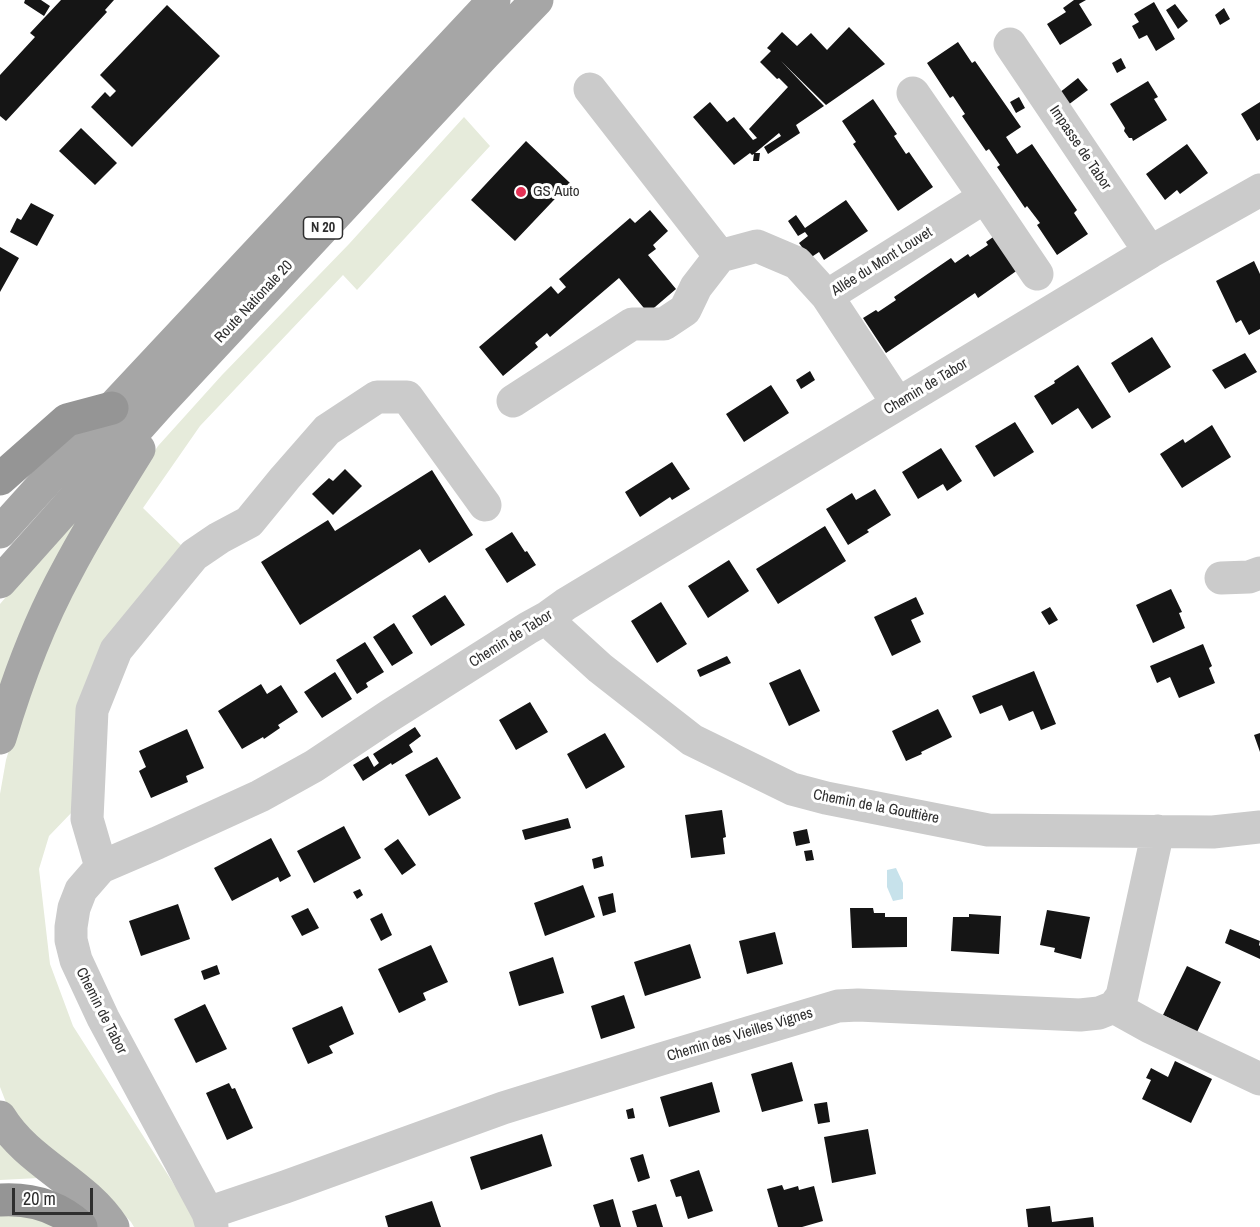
<!DOCTYPE html>
<meta charset="utf-8">
<style>
body{margin:0}
#map{position:relative;width:1260px;height:1227px;overflow:hidden;background:#fff;font-family:"Archivo Narrow",sans-serif}
canvas{display:block}
.scale{position:absolute;left:12px;top:1188px;width:81px;height:27px;box-sizing:border-box;border:3px solid #2e2e2e;border-top:0;padding-left:8px;font-size:18px;line-height:21px;white-space:nowrap;color:#2e2e2e;-webkit-text-stroke:4px #fff;paint-order:stroke}
</style>
<div id="map">
<canvas width="1260" height="1227"></canvas>
<div class="scale">20 m</div>
</div>
<script>
const ctx = document.querySelector('canvas').getContext('2d');
ctx.lineJoin = 'round';
function fill(path, color) {
  ctx.fillStyle = color;
  ctx.fill(path, 'evenodd');
}
function stroke(path, color, width, dash) {
  ctx.strokeStyle = color;
  ctx.lineWidth = width;
  ctx.lineCap = dash ? 'butt' : 'round';
  ctx.setLineDash(dash || []);
  ctx.stroke(path);
}
function label(font, color, halo, rows, align = 'center') {
  ctx.font = font + ' "Archivo Narrow",sans-serif';
  ctx.lineWidth = 6;
  ctx.setLineDash([]);
  ctx.textBaseline = 'middle';
  ctx.strokeStyle = halo;
  ctx.fillStyle = color;
  for (const [text, x, y, turn = 0] of rows) {
    ctx.save();
    ctx.translate(x, y);
    ctx.rotate((+turn || 0) * Math.PI / 180);
    ctx.textAlign = isNaN(turn) ? turn : align;
    if (halo) ctx.strokeText(text, 0, 0);
    ctx.fillText(text, 0, 0);
    ctx.restore();
  }
}
fill(new Path2D(`
 M464,117L490,146L357,290L343,275L200,426L143,508L184,548L103,654L74,810L49,836L39,869L50,964L73,1026L191,1211L196,1227H134L131,1222L98,1187L38,1138L7,1105L0,1087V794L6,760L28,686L64,604L124,497L158,446L222,375L349,244Z
 M87,502L0,694V604Z
 M0,1144L39,1178L0,1180Z
 M0,1213L35,1216L63,1227H0Z`), '#e6ebdb');
fill(new Path2D(`
 M896,868L903,883V899L893,901L887,887V870Z`), '#c7e2eb');
fill(new Path2D(`
 M25,0H41L50,6L44,16L24,3Z
 M61,0H114L105,10L107,12L6,121L0,116V75L35,37L30,33Z
 M1074,0H1086L1079,4L1092,25L1060,45L1047,24L1066,12L1063,8Z
 M1154,2L1175,39L1156,51L1147,35L1139,39L1132,26L1139,22L1134,14Z
 M1175,4L1188,21L1178,29L1166,10Z
 M167,5L220,56L132,147L91,107L105,92L110,97L116,91L100,75Z
 M1224,8L1230,19L1220,25L1215,15Z
 M849,27L885,64L826,105L781,61L824,106L796,125L800,133L768,154L764,147L781,136L779,133L755,153H760L759,161H753L754,154L752,155L750,153L734,165L693,117L710,102L727,122L734,117L753,140L757,138L749,129L788,87L779,78L777,79L760,62L771,51L767,48L782,32L797,46L811,33L827,50Z
 M958,42L972,63L975,61L1021,127L1006,137L1017,154L1032,144L1077,210L1074,213L1088,234L1057,255L1037,225L1040,223L1027,206L1025,208L997,167L1000,165L989,149L986,151L962,116L965,114L953,96L950,98L927,63Z
 M1121,58L1126,68L1117,73L1112,63Z
 M1078,78L1088,90L1068,105L1059,93Z
 M1148,81L1158,97L1154,99L1167,120L1133,141L1132,138H1129L1124,131L1125,128L1110,104Z
 M1019,97L1025,108L1016,113L1010,102Z
 M873,99L897,134L894,136L906,154L909,152L933,187L898,211L853,144L856,142L842,121Z
 M1260,102V139L1257,141L1241,114Z
 M81,128L117,163L95,185L59,151Z
 M526,141L570,183L515,241L471,200Z
 M1187,144L1208,173L1180,194L1177,190L1165,200L1146,174Z
 M846,200L868,231L824,260L819,252L810,258L799,243L808,236L805,232L798,236L788,221L796,215L805,228Z
 M31,203L54,215L37,246L10,232L17,218L21,220Z
 M650,210L668,231L653,245L656,249L648,255L676,289L648,313L619,278L550,337L547,333L535,343L538,347L503,376L479,347L551,286L558,294L566,287L559,279L630,218L635,223Z
 M999,233L1022,267L978,298L975,293L886,353L863,318L876,310L878,312L896,300L894,297L951,258L955,263L968,254L970,257L988,245L986,242Z
 M0,247L19,258L0,292Z
 M1254,261L1260,274V329L1249,335L1241,320L1236,323L1216,281Z
 M1152,337L1171,367L1129,393L1111,363Z
 M1245,353L1257,372L1225,389L1212,370Z
 M1078,365L1111,417L1092,429L1078,408L1052,425L1034,396L1055,383L1054,381Z
 M810,371L815,380L801,389L796,380Z
 M771,385L789,413L744,442L726,414Z
 M1015,422L1034,452L994,477L975,446Z
 M1212,425L1231,457L1182,488L1160,454L1183,439L1185,443Z
 M941,448L962,481L947,491L943,484L918,499L902,472Z
 M672,462L690,489L672,500L670,497L640,517L625,492Z
 M345,469L362,486L333,515L312,494L329,478L333,481Z
 M432,470L473,535L429,563L420,549L300,625L261,562L328,520L335,531Z
 M875,489L891,515L867,530L869,532L848,545L826,509L852,493L856,500Z
 M825,526L846,561L778,604L756,569Z
 M512,532L525,552L527,551L536,565L507,583L485,549Z
 M729,560L749,591L708,618L688,586Z
 M1171,589L1182,612L1179,613L1185,628L1153,643L1136,605Z
 M445,595L465,625L431,646L412,616Z
 M916,597L924,614L911,620L921,642L892,656L874,617Z
 M661,602L687,644L657,663L631,621Z
 M1050,607L1058,620L1049,625L1041,612Z
 M394,623L413,653L392,666L373,637Z
 M365,642L384,672L366,683L368,687L357,694L336,660Z
 M1203,644L1212,666L1209,668L1215,683L1179,698L1170,677L1157,683L1150,666Z
 M727,656L731,663L700,677L697,670Z
 M800,669L820,711L789,726L769,683Z
 M1034,671L1056,724L1041,730L1033,711L1009,721L1002,705L980,714L972,696Z
 M335,672L352,699L322,718L304,692Z
 M261,684L267,694L281,685L298,712L278,725L280,728L264,739L263,737L242,749L218,711Z
 M530,702L548,732L516,750L499,720Z
 M938,709L952,737L921,752L922,754L906,761L892,731Z
 M415,727L421,736L409,745L413,752L392,765L391,763L363,781L353,765L368,756L374,767L379,763L373,754Z
 M187,729L204,768L186,776L188,782L151,798L139,771L146,767L139,751Z
 M605,733L625,767L586,789L567,754Z
 M1260,733V752L1254,735Z
 M437,757L461,798L429,816L405,775Z
 M722,810L726,837L723,838L725,854L691,858L685,815Z
 M568,818L571,828L525,840L522,830Z
 M344,826L361,858L314,883L297,851Z
 M807,829L810,843L796,846L793,832Z
 M271,838L291,876L280,882L278,877L232,901L214,868Z
 M398,839L416,865L402,875L384,849Z
 M812,850L814,860L806,861L804,851Z
 M602,856L604,866L594,869L592,859Z
 M583,885L595,917L545,936L534,903Z
 M360,889L363,895L357,899L353,892Z
 M613,893L616,912L603,916L598,897Z
 M178,904L190,939L141,956L129,921Z
 M308,908L319,928L302,936L291,916Z
 M850,908H873L874,913H885V917H907V947L852,948Z
 M1047,910L1090,917L1081,959L1054,952L1055,948L1040,945Z
 M382,913L392,935L381,941L370,919Z
 M969,914L1001,916L999,954L951,951L953,917H969Z
 M1230,929L1260,941L1259,945L1260,946V959L1225,943Z
 M775,932L783,964L747,974L739,941Z
 M690,944L701,978L645,996L634,962Z
 M431,945L448,982L423,993L426,1000L399,1013L378,969Z
 M553,957L564,993L519,1006L509,972Z
 M217,965L220,974L204,980L201,971Z
 M1187,966L1221,982L1197,1032L1163,1015Z
 M624,995L635,1028L601,1039L591,1006Z
 M205,1004L227,1049L196,1063L174,1019Z
 M342,1006L354,1034L329,1046L333,1053L308,1064L292,1028Z
 M1175,1061L1212,1079L1191,1123L1142,1099L1151,1080L1146,1078L1151,1068L1168,1077Z
 M792,1062L803,1101L762,1112L751,1074Z
 M712,1082L720,1112L669,1127L660,1097Z
 M229,1083L232,1089L235,1088L253,1128L227,1140L206,1093Z
 M827,1102L830,1122L818,1124L814,1104Z
 M633,1108L635,1118L628,1119L626,1110Z
 M868,1129L876,1174L832,1183L824,1137Z
 M542,1134L552,1166L481,1190L470,1157Z
 M643,1154L650,1178L638,1182L630,1158Z
 M699,1170L713,1211L688,1219L681,1196L676,1197L670,1180Z
 M782,1185L784,1190L798,1186L799,1190L814,1186L823,1221L802,1227H778L767,1189Z
 M613,1199L621,1227H600L593,1205Z
 M432,1201L441,1227H388L385,1216Z
 M656,1204L663,1227H637L632,1211Z
 M1050,1206L1052,1222L1093,1217L1094,1227H1028L1026,1209Z`), '#151515');
stroke(new Path2D(`
 M1010,44L1150,252
 M913,93L985,197L1037,274
 M720,256L757,246L797,263L827,296
 M513,401L632,324H664L685,310L696,287L720,256L590,89
 M898,404L827,296L985,197
 M1221,578L1249,577L1260,573
 M548,617L556,628L600,668L692,740L792,789L826,798L988,830L1213,832L1260,827
 M101,867L87,819L92,710L116,650L194,555L219,538L249,522L285,478L327,430L377,397H407L485,505
 M1114,1007L1150,1027L1260,1079
 M208,1213L285,1187L503,1108L661,1059L838,1006L858,1005L1080,1015L1099,1013L1114,1007L1122,996L1158,831
 M212,1227L208,1213L103,1018L76,960L71,940V927L74,908L81,890L101,867L157,843L260,796L314,766L389,716L528,628L548,617L566,604L1150,252L1260,190`), '#cbcbcb', 33);
stroke(new Path2D(`
 M0,532L112,408L494,0
 M0,582L161,402L485,54L537,0
 M0,738C17,681 38,624 67,571C89,529 114,489 139,449
 M0,1117C28,1163 84,1182 113,1227`), '#a6a6a6', 33);
stroke(new Path2D(`
 M0,479L67,420L112,408
 M0,1200C31,1198 58,1206 81,1227`), '#959595', 33);
for (const [x, y, r, color] of [
 [521,192,6,"#e43155"]
]) {
  const dot = new Path2D();
  dot.arc(x, y, r, 0, 2 * Math.PI);
  ctx.fillStyle = color;
  ctx.fill(dot);
  stroke(dot, '#fff', 2);
}
for (const [x, y, w] of [
 [323,228,39]
]) {
  const box = new Path2D();
  box.roundRect(x - w / 2, y - 11, w, 22, 4.5);
  ctx.fillStyle = '#fff';
  ctx.fill(box);
  stroke(box, '#2e2e2e', 1.5);
}
label('bold 14px', '#2e2e2e', null, [
 ["N 20",323,228]
]);
label('15px', '#2e2e2e', '#fff', [
 ["Impasse de Tabor",1080,148,56],
 ["Allée du Mont Louvet",882,262,-32],
 ["Route Nationale 20",254,302,-47],
 ["Chemin de Tabor",926,387,-31],
 ["Chemin de Tabor",511,639,-32],
 ["Chemin de la Gouttière",876,807,11],
 ["Chemin de Tabor",101,1011,63],
 ["Chemin des Vieilles Vignes",740,1035,-17]
]);
label('15px', '#2e2e2e', '#fff', [
 ["GS Auto",533,192]
], 'left');
</script>
